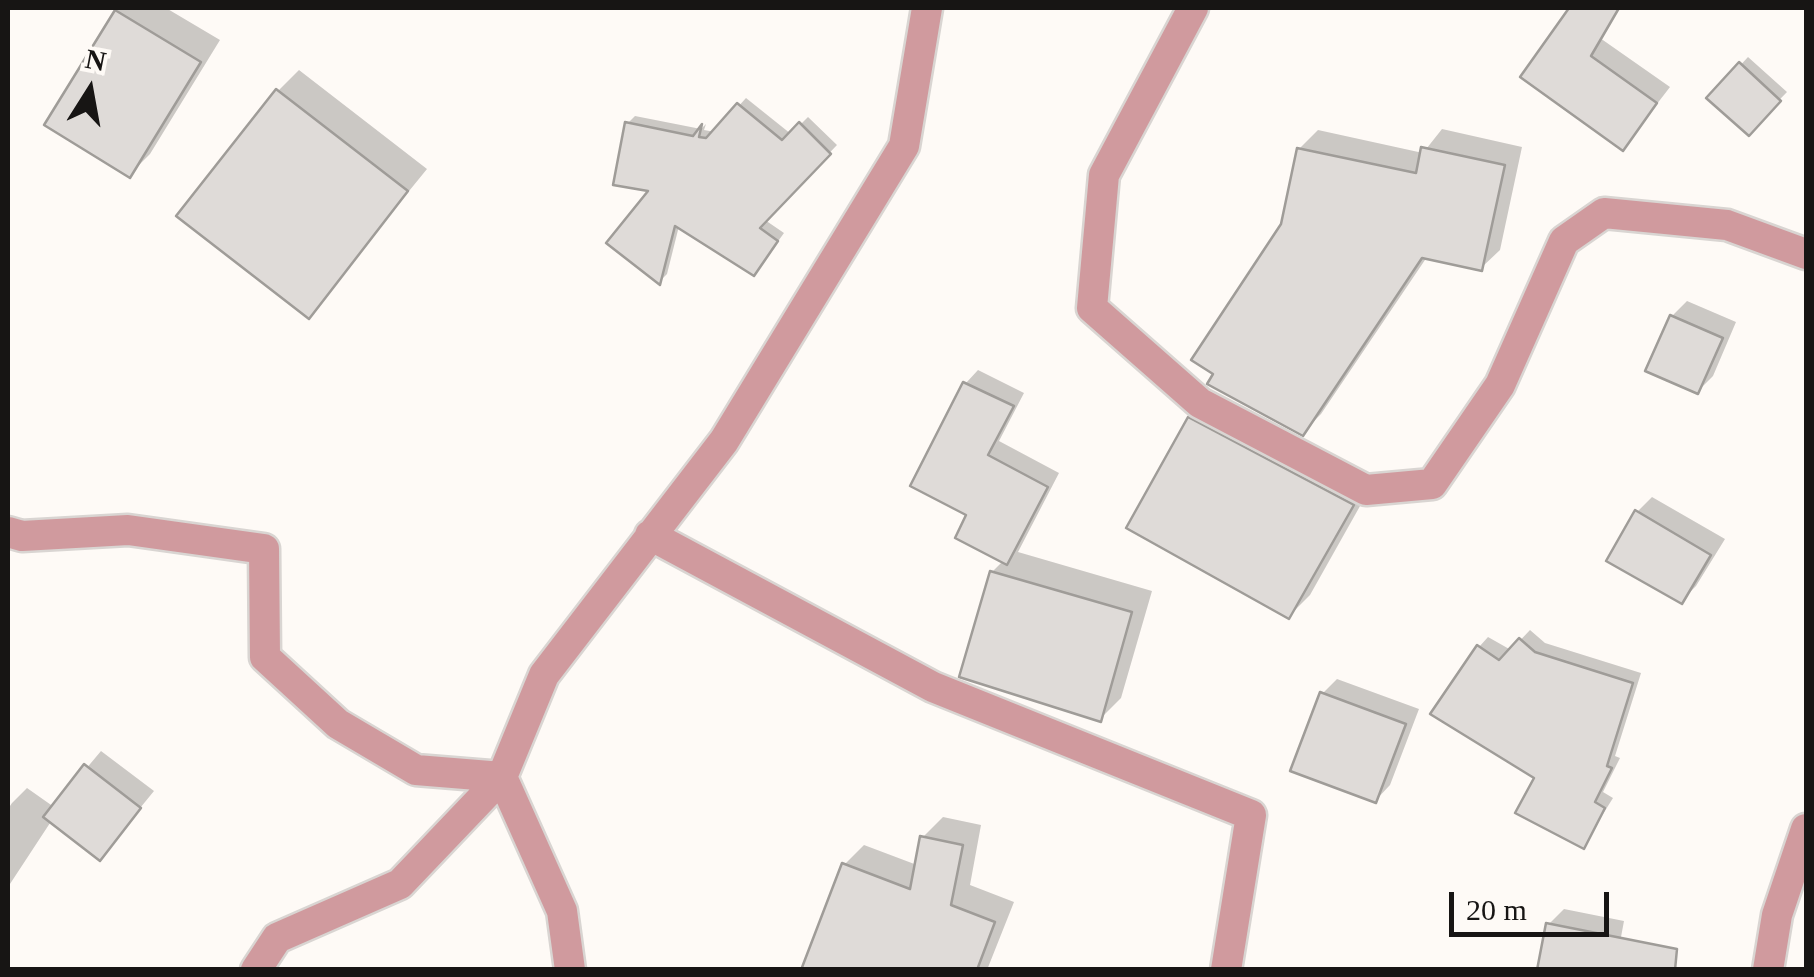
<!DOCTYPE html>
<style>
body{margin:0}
#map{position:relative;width:1814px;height:977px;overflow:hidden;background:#fefaf6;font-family:Georgia,serif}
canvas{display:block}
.frame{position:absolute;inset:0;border:10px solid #171514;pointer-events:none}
.north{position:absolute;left:40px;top:40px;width:100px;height:100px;-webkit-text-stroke:8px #fefaf6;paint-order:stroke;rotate:11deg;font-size:28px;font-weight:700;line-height:40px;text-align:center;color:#171514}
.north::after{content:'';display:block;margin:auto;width:35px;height:45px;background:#171514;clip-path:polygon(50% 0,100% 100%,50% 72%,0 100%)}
.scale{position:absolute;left:1449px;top:892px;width:160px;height:45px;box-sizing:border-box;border:5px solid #171514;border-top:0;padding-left:12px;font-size:30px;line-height:35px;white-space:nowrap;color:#171514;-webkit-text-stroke:8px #fefaf6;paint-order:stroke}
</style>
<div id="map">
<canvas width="1814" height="977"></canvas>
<div class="frame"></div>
<div class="north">N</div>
<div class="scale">20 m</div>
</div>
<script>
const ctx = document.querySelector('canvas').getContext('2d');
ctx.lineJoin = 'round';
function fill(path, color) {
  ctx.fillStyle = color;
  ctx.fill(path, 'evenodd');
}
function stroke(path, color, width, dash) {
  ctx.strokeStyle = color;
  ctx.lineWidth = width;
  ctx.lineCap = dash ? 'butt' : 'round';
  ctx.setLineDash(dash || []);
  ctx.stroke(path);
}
fill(new Path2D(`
 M121,8H166L220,40L150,154L129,175L117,11Z
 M1570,17L1670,87L1623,148Z
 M1748,57L1787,92L1748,132L1710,98Z
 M299,70L427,169L308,315L278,91Z
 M746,98L791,134L808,117L837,145L765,220L784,233L761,265L679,226L667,274L660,281L652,190L627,124L635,116L701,129L706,124L704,130L715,132Z
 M1442,129L1522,147L1500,250L1481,268L1427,257L1321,414L1302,433L1284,225L1299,149L1318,130L1423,153Z
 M1687,301L1736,322L1713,376L1698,391L1672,316Z
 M978,370L1024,393L999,441L1059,473L1018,552L1152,591L1121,698L1100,719L992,572L1004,560L970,514L913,485L966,383Z
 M1211,398L1373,483L1310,595L1289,616L1190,419Z
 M1652,497L1725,539L1696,586L1681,601L1637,512Z
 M1530,630L1545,643L1641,673L1615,756L1620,758L1603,792L1613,798L1583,846L1538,777L1479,647L1488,637L1511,650Z
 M1337,679L1419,709L1390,785L1375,801L1322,694Z
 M101,751L154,791L100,857L52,820L8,887V809L12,803L27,788L54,807Z
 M943,817L981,825L970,885L1014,902L987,970H804L844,865L864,845L917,865L923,837Z
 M1564,909L1624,921L1615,969L1548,925Z`), '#0003');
const building = new Path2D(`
 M1569,8H1619L1591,56L1657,103L1623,151L1520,77Z
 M115,10L201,62L130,178L44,125Z
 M1739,62L1781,101L1749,136L1706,98Z
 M276,89L408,191L309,319L176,216Z
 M737,103L782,140L799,122L831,154L760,228L778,241L754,276L675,226L660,285L606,243L648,191L613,185L625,122L693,136L702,124L699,137L706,138Z
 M1421,147L1505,165L1482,271L1422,258L1303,436L1207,384L1213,374L1191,360L1281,224L1297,148L1416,173Z
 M1670,315L1723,338L1698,394L1645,371Z
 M963,382L1014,406L988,455L1048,487L1007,565L955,538L966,515L910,486Z
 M1188,417L1354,505L1289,619L1126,528Z
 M1635,510L1711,555L1682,604L1606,561Z
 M990,571L1132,612L1101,722L959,677Z
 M1519,638L1535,652L1633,683L1607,766L1612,768L1595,802L1605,808L1584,849L1515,813L1534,778L1430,714L1477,645L1499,660Z
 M1320,692L1406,724L1376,803L1290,771Z
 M84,764L141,808L100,861L43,817Z
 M920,836L963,845L951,905L995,922L977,970H801L842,863L910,889Z
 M1546,923L1677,949L1675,970H1537Z`);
fill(building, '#dfdbd8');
stroke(building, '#9f9c98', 2.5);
const minor = new Path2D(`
 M1193,8L1104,175L1092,308L1200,403L1366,490L1432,484L1500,385L1564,241L1604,213L1727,225L1806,254
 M8,532L22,536L128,530L264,549L265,657L338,724L416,770L502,777
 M650,535L933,687L1251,815L1226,970
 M256,970L277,938L400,884L502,777
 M570,970L562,911L502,777L544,675L724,441L904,146L927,8
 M1768,970L1777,915L1806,829`);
stroke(minor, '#d9d5d2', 35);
stroke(minor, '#d09a9e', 30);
</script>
